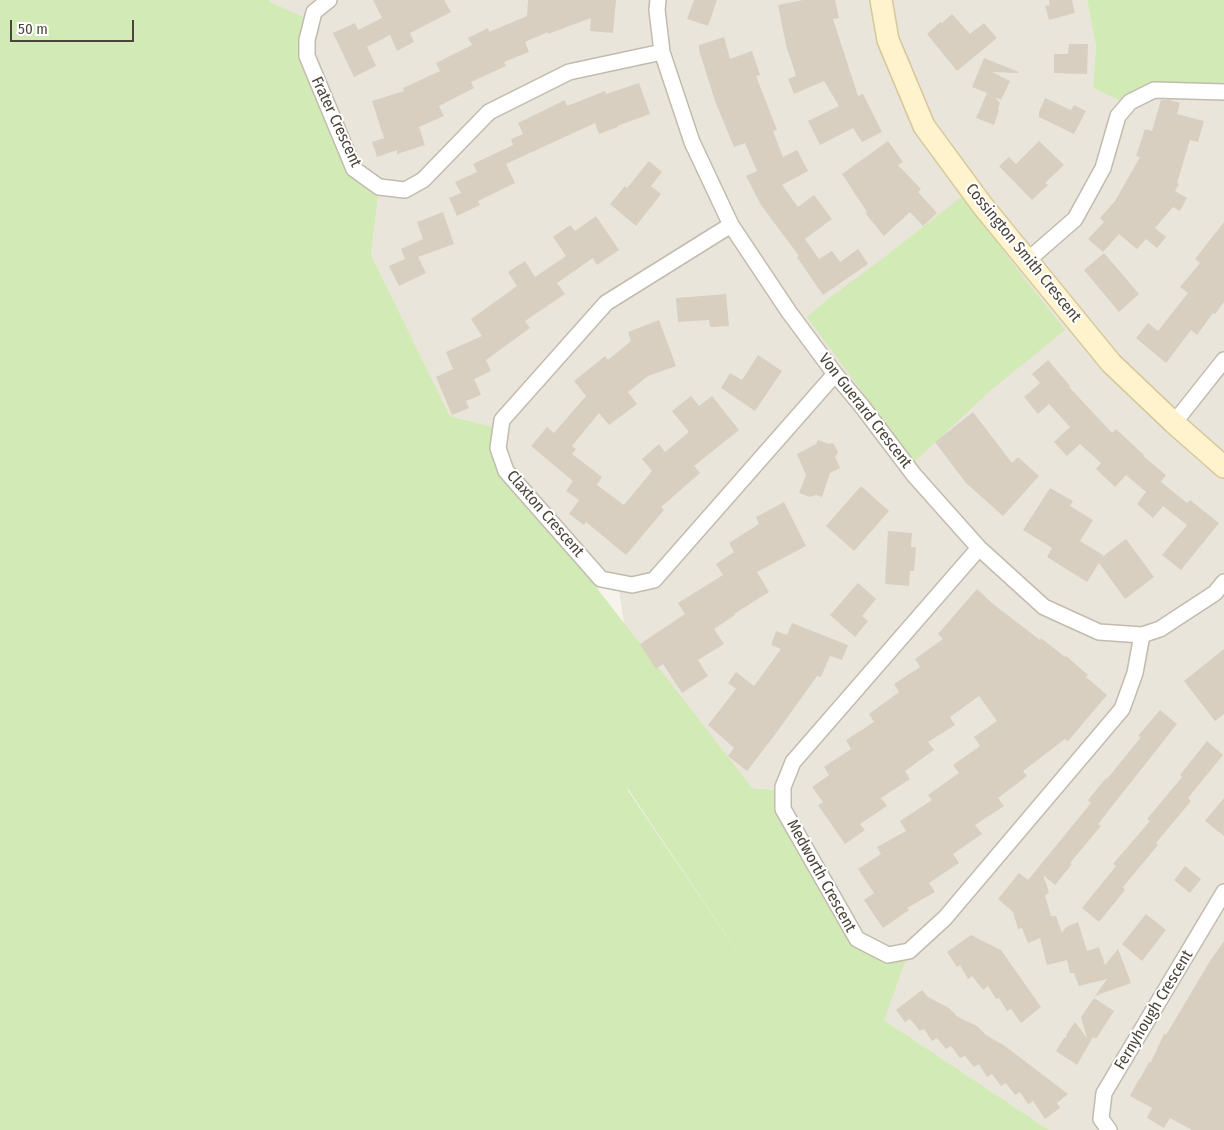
<!DOCTYPE html>
<style>
body{margin:0}
#map{position:relative;width:1224px;height:1130px;overflow:hidden;background:#f6f3ec;font-family:"Fira Sans Condensed",sans-serif}
canvas{display:block}
.scale{position:absolute;left:10px;top:20px;width:124px;height:22px;box-sizing:border-box;border:2px solid #4b4439;border-top:0;padding-left:6px;font-size:15px;line-height:18px;white-space:nowrap;color:#4b4439;-webkit-text-stroke:4px #fff;paint-order:stroke}
</style>
<div id="map">
<canvas width="1224" height="1130"></canvas>
<div class="scale">50 m</div>
</div>
<script>
const ctx = document.querySelector('canvas').getContext('2d');
ctx.lineJoin = 'round';
function fill(path, color) {
  ctx.fillStyle = color;
  ctx.fill(path, 'evenodd');
}
function stroke(path, color, width, dash) {
  ctx.strokeStyle = color;
  ctx.lineWidth = width;
  ctx.lineCap = dash ? 'butt' : 'round';
  ctx.setLineDash(dash || []);
  ctx.stroke(path);
}
function label(font, color, halo, rows, align = 'center') {
  ctx.font = font + ' "Fira Sans Condensed",sans-serif';
  ctx.lineWidth = 4;
  ctx.setLineDash([]);
  ctx.textBaseline = 'middle';
  ctx.strokeStyle = halo;
  ctx.fillStyle = color;
  for (const [text, x, y, turn = 0] of rows) {
    ctx.save();
    ctx.translate(x, y);
    ctx.rotate((+turn || 0) * Math.PI / 180);
    ctx.textAlign = isNaN(turn) ? turn : align;
    if (halo) ctx.strokeText(text, 0, 0);
    ctx.fillText(text, 0, 0);
    ctx.restore();
  }
}
fill(new Path2D(`
 M269,0H1087L1096,46L1093,89L1224,92V1130H1049L884,1020L882,952L857,939L776,790L752,788L626,638L618,583L601,579L506,471L501,429L450,416L371,255L379,187L354,169Z`), '#eae5da');
fill(new Path2D(`
 M0,0H269L270,2L305,18L307,57L354,169L379,187L371,255L450,416L501,429L506,471L752,788L776,790L857,939L882,952L909,951L884,1020L1049,1130H0ZM627,789H628L763,990Z
 M1087,0H1224V92L1194,90L1119,100L1093,88L1096,46Z
 M964,195L1010,260L1065,330L991,390L914,462L807,317L828,299L882,259Z`), '#d2eab5');
fill(new Path2D(`
 M373,0H444L451,12L410,33L414,42L397,51L390,35L367,47L376,66L354,77L333,33L355,23L358,30L382,18Z
 M528,0H616L613,33L590,31L591,18L548,34V32L525,42L529,52L504,62L506,66L471,82L474,88L439,106L444,116L419,127L425,145L397,154V150L377,157L372,142L384,138L372,101L404,91L403,88L440,71L436,63L472,45L468,38L488,28L489,32L527,16Z
 M694,0H717L708,26L687,19Z
 M803,0H835L839,18L833,19L858,96L863,94L882,132L862,142L853,128L820,145L808,121L839,106L824,81L794,94L788,79L796,76L786,45L778,5Z
 M1049,0H1072L1075,13L1049,20L1045,6L1050,5Z
 M952,14L970,34L984,23L997,38L957,71L927,34L940,22L942,23Z
 M724,37L730,59L752,51L760,75L756,76L777,130L773,131L783,157L797,150L808,171L782,185L798,207L814,195L832,219L805,239L819,259L832,251L840,262L858,249L868,264L823,295L797,257L799,256L761,205L746,176L757,171L745,143L734,147L715,101L699,50V45Z
 M1069,44H1088L1087,74L1054,73V54H1068Z
 M984,58L1019,72L1018,73L992,72L1010,81L1001,100L995,97L1000,103L998,109L999,110L994,125L976,118L987,93L972,87Z
 M639,83L650,114L617,126L618,127L599,134L595,123L506,164L515,183L478,201L480,205L457,216L449,198L461,193L455,182L477,172L473,164L513,145L511,139L523,134L518,123L565,100L567,106L605,91L606,94Z
 M1045,98L1071,110L1074,105L1086,111L1074,134L1039,117V112Z
 M1161,100H1169L1180,103L1177,114L1204,121L1198,142L1190,140L1177,183L1179,184L1175,191L1187,198L1180,211L1173,207L1155,228L1166,237L1157,248L1146,239L1137,249L1119,234L1103,252L1088,239L1104,222L1100,218L1115,201L1140,157L1136,156L1145,129L1152,131Z
 M888,141L903,162L898,165L921,189L918,192L937,213L923,226L910,212L884,236L865,213L867,212L842,174Z
 M1039,141L1064,165L1045,183L1048,185L1032,200L999,166L1009,157L1016,164Z
 M649,161L662,172L651,186L661,194L636,226L610,204L625,186L627,188Z
 M443,212L454,244L418,257L426,273L399,286L389,266L405,259L401,249L423,239L417,222Z
 M596,216L619,250L597,265L593,258L557,283L565,294L525,321L530,328L486,360L491,371L474,379L481,395L466,401L469,408L452,415L436,377L453,369L446,352L482,336L471,319L517,286L508,272L525,261L535,277L566,256L553,237L570,225L575,231Z
 M1224,222V302L1215,314L1213,313L1197,335L1191,330L1166,363L1136,338L1148,323L1158,331L1188,293L1180,287L1200,263L1195,259Z
 M1104,253L1139,294L1119,312L1084,270Z
 M726,294L729,326L710,327L709,320L678,322L676,298Z
 M659,320L676,366L648,376L628,392L637,404L609,425L599,413L572,446L576,449L572,454L602,477L597,485L624,505L652,471L642,459L659,444L665,452L689,432L672,411L691,396L699,406L712,396L739,430L694,466L700,473L661,507L664,510L626,555L586,522L584,525L569,514L579,500L566,491L573,481L531,446L547,427L554,433L586,396L574,381L605,356L608,360L631,341L628,332Z
 M758,355L782,371L755,411L721,388L730,373L742,380Z
 M1048,360L1070,386L1069,387L1112,433L1116,429L1144,455L1143,456L1166,475L1161,482L1187,503L1190,500L1219,523L1181,570L1162,555L1187,525L1163,506L1153,518L1137,504L1146,492L1126,475L1115,487L1096,469L1101,463L1080,444L1067,456L1054,442L1070,427L1049,404L1038,414L1024,397L1040,383L1032,374Z
 M973,412L1012,463L1018,457L1039,476L1003,516L966,483L935,442Z
 M818,440L829,444L833,443L838,452L835,457L840,468L830,473L822,497L816,495L810,497L799,493L806,475L797,454L816,444Z
 M861,486L889,511L854,551L826,526Z
 M1050,488L1073,501L1070,506L1093,520L1080,541L1103,555L1102,557L1126,539L1154,577L1125,599L1099,563L1087,582L1047,557L1052,548L1023,530Z
 M784,502L806,546L757,572L769,592L734,614L735,615L714,629L724,644L698,660L708,676L682,693L663,664L656,669L640,644L685,614L678,603L723,575L716,564L734,552L729,543L759,524L756,517Z
 M888,531L912,533L911,547H916L914,571H910L909,586L885,584Z
 M858,583L876,599L862,616L868,621L855,637L830,615Z
 M977,589L993,604L1040,640L1041,638L1065,657L1066,656L1088,675L1086,677L1107,695L1068,741L1065,739L1023,771L1027,776L998,798L1004,806L975,825L982,834L953,854L959,863L929,883L935,892L907,908L909,910L883,928L864,900L874,893L858,869L881,854L877,847L906,831L900,821L932,800L928,795L959,773L953,765L980,746L974,737L997,721L979,696L950,717L955,725L928,742L934,750L905,771L910,779L881,798L887,806L860,824L865,830L845,844L818,805L823,802L812,787L829,775L824,767L851,749L846,740L874,722L869,714L899,692L894,684L920,667L915,659L943,639L938,634Z
 M792,623L848,645L842,660L830,656L821,677L817,676L777,732L747,771L728,756L734,748L708,725L736,689L728,683L736,672L754,686L781,649L771,645L776,631L787,635Z
 M1224,649V714L1215,721L1184,681Z
 M1160,710L1177,724L1098,824L1101,826L1070,863L1072,864L1055,885L1043,875L1049,892L1045,896L1051,916H1056L1062,933L1066,927L1078,922L1087,951L1099,947L1105,965L1118,949L1131,983L1095,996L1107,979L1079,986L1074,973H1070L1067,960L1047,965L1040,938L1028,943L1022,928L1018,929L1013,912L998,899L1019,873L1028,880L1091,803L1088,800L1106,778L1107,779L1141,737L1138,736Z
 M1207,741L1223,755L1188,798L1191,801L1156,843L1158,845L1123,887L1125,890L1099,922L1082,908L1116,866L1113,864L1150,821L1147,819L1182,777L1180,775Z
 M1224,798V836L1205,821Z
 M1185,866L1201,879L1190,893L1174,880Z
 M1146,914L1166,930L1142,961L1122,944Z
 M971,935L1001,950L1041,1007L1021,1023L1011,1009L1007,1011L999,998L996,999L988,986L983,990L972,976L968,979L960,965L957,967L947,952Z
 M1224,941V1130H1192L1170,1118L1164,1128L1147,1118L1152,1108L1130,1096L1139,1079H1140L1149,1062H1151L1164,1034L1166,1035L1210,961Z
 M922,990L928,997L949,1008L958,1017L977,1026L986,1035L1005,1046L1068,1094L1057,1103L1060,1108L1045,1119L1033,1101L1028,1104L1020,1092L1015,1095L1006,1083L1001,1086L992,1074L987,1077L979,1064L974,1067L965,1056L960,1058L951,1046L946,1049L937,1038L932,1041L924,1029L920,1031L910,1019L905,1022L896,1010Z
 M1094,998L1114,1011L1096,1039L1093,1037L1077,1065L1056,1051L1064,1038L1067,1037L1066,1035L1075,1022L1087,1038L1081,1017Z`), '#d8cfc1');
const street = new Path2D(`
 M329,0L314,12L307,40V56L354,169L379,187L405,190L423,180L489,112L569,72L662,52
 M658,0L657,10L662,52L692,142L731,225L789,312L835,374L861,405L914,475L979,548L1044,607L1099,632L1142,635L1160,629L1215,593L1224,582
 M731,225L606,303L502,420L498,448L506,471L601,579L632,585L654,580L835,374
 M1028,260L1075,219L1103,168L1118,116L1130,102L1154,90L1224,92
 M1174,423L1224,360
 M979,548L793,762L783,787V809L857,939L888,955L909,951L945,918L1122,709L1135,673L1142,635
 M1109,1130L1101,1119L1104,1093L1224,892`);
const secondary = new Path2D(`
 M881,0L888,40L924,126L982,205L1111,363L1174,423L1224,467`);
stroke(street, '#c2bbae', 18);
stroke(secondary, '#d6c79b', 24);
stroke(street, '#fff', 15);
stroke(secondary, '#fff3cd', 21);
label('16px', '#4b4439', '#fff', [
 ["Frater Crescent",336,122,65],
 ["Cossington Smith Crescent",1023,253,51],
 ["Von Guerard Crescent",865,411,52],
 ["Claxton Crescent",545,514,49],
 ["Medworth Crescent",821,876,61],
 ["Fernyhough Crescent",1154,1010,-59]
]);
</script>
